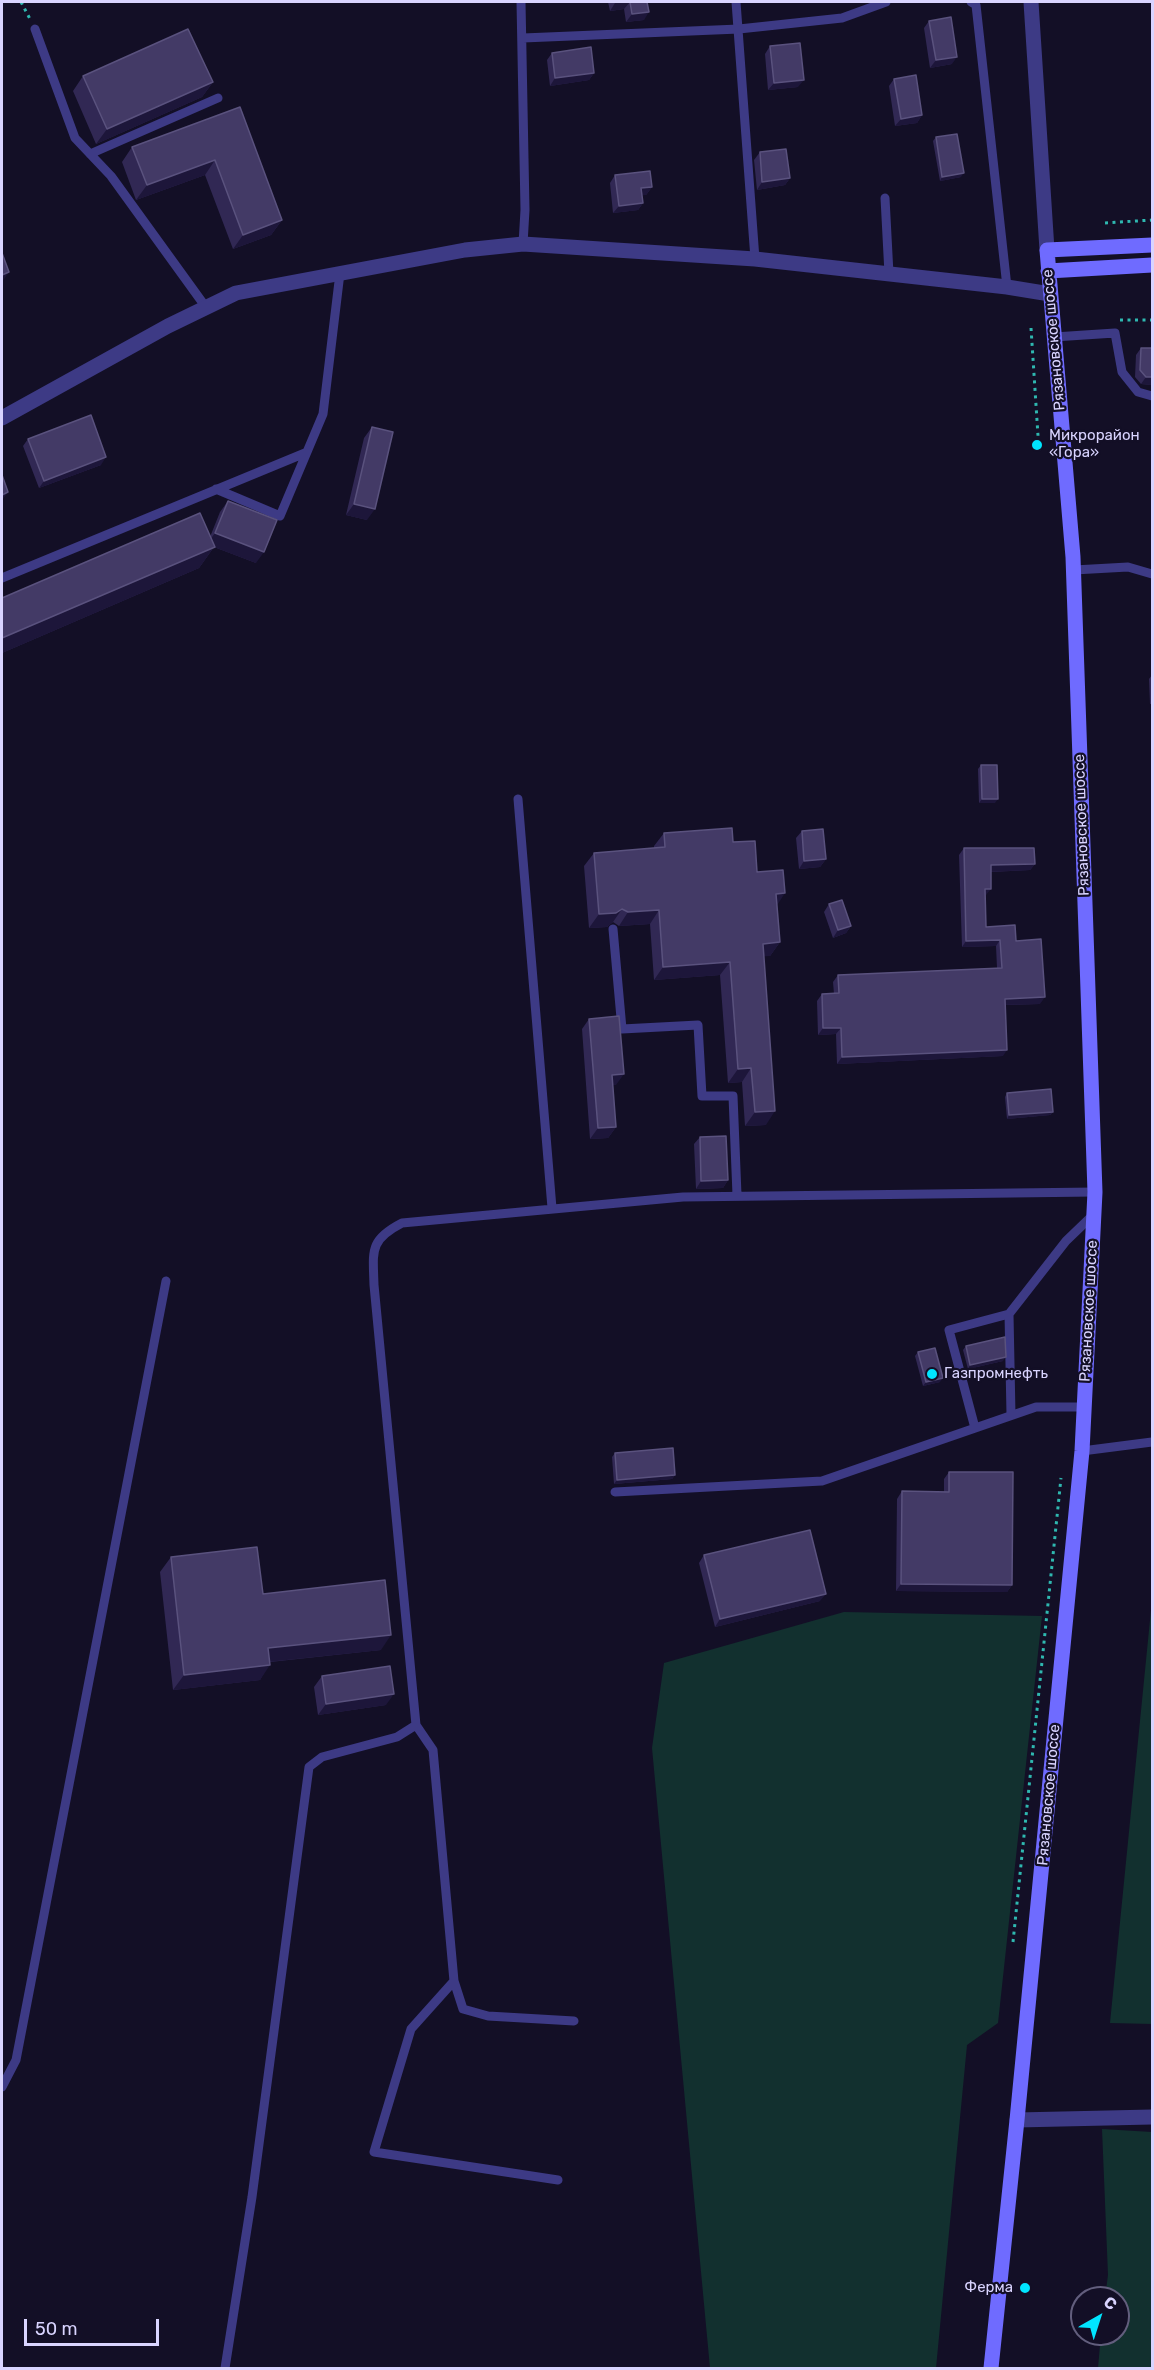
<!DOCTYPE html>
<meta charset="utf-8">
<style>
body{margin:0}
#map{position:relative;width:1154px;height:2370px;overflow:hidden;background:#130f26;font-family:Rubik,sans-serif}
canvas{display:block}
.frame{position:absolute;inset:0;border:3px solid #d9d4ff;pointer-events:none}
.north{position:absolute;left:1070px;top:2286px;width:60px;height:60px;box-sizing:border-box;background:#130f26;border:2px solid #625e7d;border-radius:50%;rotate:39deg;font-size:16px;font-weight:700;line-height:24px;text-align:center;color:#d9d4ff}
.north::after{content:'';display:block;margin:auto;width:21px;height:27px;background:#00e5ff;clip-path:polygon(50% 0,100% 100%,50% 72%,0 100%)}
.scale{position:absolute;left:24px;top:2319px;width:135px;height:27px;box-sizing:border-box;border:3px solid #d9d4ff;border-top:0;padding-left:8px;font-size:18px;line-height:21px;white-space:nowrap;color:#d9d4ff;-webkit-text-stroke:4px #130f26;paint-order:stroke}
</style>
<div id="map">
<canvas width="1154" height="2370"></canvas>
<div class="frame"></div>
<div class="north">С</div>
<div class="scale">50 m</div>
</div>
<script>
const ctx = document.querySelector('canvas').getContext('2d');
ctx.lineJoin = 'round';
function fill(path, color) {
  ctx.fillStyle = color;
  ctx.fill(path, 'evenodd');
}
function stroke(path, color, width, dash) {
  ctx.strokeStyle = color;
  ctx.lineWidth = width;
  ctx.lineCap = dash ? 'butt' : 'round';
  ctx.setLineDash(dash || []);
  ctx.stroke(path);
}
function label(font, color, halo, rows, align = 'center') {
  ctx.font = font + ' Rubik,sans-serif';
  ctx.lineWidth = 4.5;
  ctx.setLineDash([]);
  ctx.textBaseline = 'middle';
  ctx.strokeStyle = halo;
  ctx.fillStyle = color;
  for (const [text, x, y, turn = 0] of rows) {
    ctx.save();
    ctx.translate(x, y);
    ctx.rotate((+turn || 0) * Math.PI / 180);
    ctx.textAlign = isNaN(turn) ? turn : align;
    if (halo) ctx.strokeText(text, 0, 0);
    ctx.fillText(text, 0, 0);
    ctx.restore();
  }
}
fill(new Path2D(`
 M1152,1600V2024L1110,2023Z
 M844,1612L1042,1616L998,2023L967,2045L936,2368H710L652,1748L664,1663Z
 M1102,2129L1152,2132V2368H1098L1101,2334H1118V2298H1105L1108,2275Z`), '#12302f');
stroke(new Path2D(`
 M21,2L30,19
 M1105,223L1152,220
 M1120,320H1152
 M1031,328L1039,451
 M1013,1942L1061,1478`), '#2fb8b0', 3, [3, 4.5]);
stroke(new Path2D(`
 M521,2L525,210L523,244
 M736,2L755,259
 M971,2L976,5L1007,287
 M35,29L75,138L111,176L205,306
 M523,38L739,29L842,18L886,2
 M90,154L218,98
 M885,198L889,274
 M1054,337L1115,333L1122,372L1138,392L1152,396
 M216,489L280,516L323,414L340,273
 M1074,570L1128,567L1152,574
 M2,578L305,453
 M518,799L552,1208
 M613,929L622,1029L698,1025L702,1096H733L737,1195
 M1009,1314L1011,1415
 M975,1428L949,1330L1009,1314L1066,1241L1093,1215
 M1082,1451L1152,1442
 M615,1492L822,1481L1036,1407H1085
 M416,1725L433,1750L454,1981L463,2009L488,2016L574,2021
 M454,1981L411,2029L374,2152L558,2180
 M2,2087L16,2060L166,1281
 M225,2368L252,2197L309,1767L322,1757L397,1737L416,1725L374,1285C373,1251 369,1240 402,1223L683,1197L1095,1192`), '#3d3a85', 9);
stroke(new Path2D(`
 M2,418L168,326L236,293L465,250L523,244L755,259L1007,287L1050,294`), '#3d3a85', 15);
stroke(new Path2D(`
 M1031,2L1047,250
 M1017,2120L1152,2117`), '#3d3a85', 15);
stroke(new Path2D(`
 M1048,271L1152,265
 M991,2368L1017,2120L1082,1451L1095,1192L1073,557L1047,250L1152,245`), '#6f6bff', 15);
fill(new Path2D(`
 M608,2H647L644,20L626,22L624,9L610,11Z
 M929,21L952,64L930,68L924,28Z
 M770,46L798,87L768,90L765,54Z
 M552,53L594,73L589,80L550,86L547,60Z
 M83,76L213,82L202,97L96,144L73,91Z
 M894,79L922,115L917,123L895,126L889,86Z
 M240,107L282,220L271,235L233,249L205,175L136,200L122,162L132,147Z
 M936,137L961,177L940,181L933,141Z
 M760,152L790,178L785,185L757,190L754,160Z
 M615,175L652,187L646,195H642L643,203L638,210L613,213L610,183Z
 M1141,348H1152V385L1141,384L1135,377L1136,355Z
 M372,427L367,520L346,515L364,438Z
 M28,439L101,465L39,488L23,446Z
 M228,501L256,563L214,547L199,568L2,653V598L210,537L220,512Z
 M1152,675V704H1150L1149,679Z
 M981,765L995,803H979L978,769Z
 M802,831L826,859L820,867L799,869L796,838Z
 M664,833L733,842L757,872L777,905L780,942L770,956H764L766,1125L745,1126L742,1082L728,1083L720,975L654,980L650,924L619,926L613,922L607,927L589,928L584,866L594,853L654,848V846Z
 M964,848L1035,864L1030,870L991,872L986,895H985L986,927L1016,941L1040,1004L1005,1005L1003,1056L837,1064L836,1034L818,1035L817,1001L822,994H834L833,982L838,975L997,968L996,946L962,947L959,855Z
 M829,904L851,926L846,933L833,938L824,912Z
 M589,1019L616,1085H613L616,1127L608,1138L590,1139L582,1029Z
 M1007,1093L1053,1112L1050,1115L1007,1119L1005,1097Z
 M700,1137L728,1180L723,1188L696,1189L694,1144Z
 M966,1346L1003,1361L968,1369L963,1350Z
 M918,1352L940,1382L923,1386L915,1356Z
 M615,1453L675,1475L672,1479L614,1484L612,1457Z
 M949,1472L1012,1585L1007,1592L896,1591L897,1499L902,1491L944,1492V1479Z
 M704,1555L820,1601L715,1627L699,1563Z
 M171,1557L263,1594L381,1650L270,1662L260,1680L173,1690L160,1572Z
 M322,1676L386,1705L318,1715L314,1687Z`), '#312854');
fill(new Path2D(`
 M630,2L624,9L610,11L615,3Z
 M649,12L644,20L626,22L632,14Z
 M957,57L952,64L930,68L936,60Z
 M594,73L589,80L550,86L555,78Z
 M804,80L798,87L768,90L774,83Z
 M213,82L202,97L96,144L107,129Z
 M922,115L917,123L895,126L901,119Z
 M215,160L205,175L136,200L147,185Z
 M964,173L961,177L940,181L942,177Z
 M790,178L785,185L757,190L762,182Z
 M652,187L646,195L636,196L641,188Z
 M643,203L638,210L613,213L619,206Z
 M282,220L271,235L233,249L243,235Z
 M9,272L2,282V275Z
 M1146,377H1152V385L1141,384Z
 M106,457L101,465L39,488L44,481Z
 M8,492L3,499L2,500V495Z
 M354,504L375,509L367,520L346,515Z
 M215,533L264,552L256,563L214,547L199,568L2,653V638L207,544Z
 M982,799H998L995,803H979Z
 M826,859L820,867L799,869L804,861Z
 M1035,864L1030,870L986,872L991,865Z
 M985,889H991L986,895L980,896Z
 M785,893L776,907V894Z
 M622,909L613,922L607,927L589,928L599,914Z
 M659,910L650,924L619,926L628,912Z
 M851,926L846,933L833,938L838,930Z
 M1000,940L996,946L962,947L966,941Z
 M780,942L770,956L753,957L763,944Z
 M730,962L720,975L654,980L663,967Z
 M1045,997L1040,1004L1000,1005L1005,999Z
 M823,1028H841L836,1034L818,1035Z
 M1007,1050L1003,1056L837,1064L842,1057Z
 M751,1068L742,1082L728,1083L738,1069Z
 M624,1074L616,1085L604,1086L612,1075Z
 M775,1111L766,1125L745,1126L755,1112Z
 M1053,1112L1050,1115L1007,1119L1009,1115Z
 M616,1127L608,1138L590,1139L598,1128Z
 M728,1180L723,1188L696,1189L701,1181Z
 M1006,1357L1003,1361L968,1369L970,1365Z
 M943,1378L940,1382L923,1386L926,1382Z
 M675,1475L672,1479L614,1484L617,1480Z
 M901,1584L1012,1585L1007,1592L896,1591Z
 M826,1594L820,1601L715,1627L720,1619Z
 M391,1635L381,1650L258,1663L268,1648Z
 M270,1665L260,1680L173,1690L184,1675Z
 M394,1694L386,1705L318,1715L326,1704Z`), '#1d163a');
const building = new Path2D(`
 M630,2H647L649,12L632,14Z
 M951,17L957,57L936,60L929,21Z
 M188,29L213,82L107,129L83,76Z
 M800,43L804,80L774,83L770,46Z
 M591,47L594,73L555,78L552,53Z
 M916,75L922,115L901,119L894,79Z
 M240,107L282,220L243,235L215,160L147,185L132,147Z
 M957,134L964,173L942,177L936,137Z
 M786,149L790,178L762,182L760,152Z
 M650,171L652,187L641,188L643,203L619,206L615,175Z
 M2,253L9,272L2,275Z
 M1141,348H1152V377H1146L1140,370Z
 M91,415L106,457L44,481L28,439Z
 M372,427L393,432L375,509L354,504Z
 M2,475L8,492L2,495Z
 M228,501L277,520L264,552L215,533Z
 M200,513L215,547L2,638V598Z
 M981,765H997L998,799H982Z
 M732,828L733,842L755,841L757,872L783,870L785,893L776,894L780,942L763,944L775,1111L755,1112L751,1068L738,1069L730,962L663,967L659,910L628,912L622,909L616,913L599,914L594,853L665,847L664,833Z
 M823,829L826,859L804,861L802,831Z
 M964,848H1034L1035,864L991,865V889H985L986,927L1015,925L1016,941L1041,939L1045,997L1005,999L1007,1050L842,1057L841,1028H823L822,994L839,993L838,975L1002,968L1000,940L966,941Z
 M842,900L851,926L838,930L829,904Z
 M619,1016L624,1074L612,1075L616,1127L598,1128L589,1019Z
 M1051,1089L1053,1112L1009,1115L1007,1093Z
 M726,1136L728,1180L701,1181L700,1137Z
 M1005,1337L1006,1357L970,1365L966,1346Z
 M935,1348L943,1378L926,1382L918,1352Z
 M673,1448L675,1475L617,1480L615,1453Z
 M949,1472H1013L1012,1585L901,1584L902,1491L949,1492Z
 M810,1530L826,1594L720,1619L704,1555Z
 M257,1547L263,1594L385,1580L391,1635L268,1648L270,1665L184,1675L171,1557Z
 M390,1666L394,1694L326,1704L322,1676Z`);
fill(building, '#433a66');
stroke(building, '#5a527e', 1.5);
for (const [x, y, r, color] of [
 [1037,445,6,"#00e5ff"],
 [932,1374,6,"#00e5ff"],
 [1025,2288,6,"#00e5ff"]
]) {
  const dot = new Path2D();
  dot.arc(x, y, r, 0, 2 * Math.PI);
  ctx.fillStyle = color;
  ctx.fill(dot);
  stroke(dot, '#130f26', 2);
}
label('15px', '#d9d4ff', '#130f26', [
 ["Рязановское шоссе",1054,340,-95],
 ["Рязановское шоссе",1082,825,-92],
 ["Рязановское шоссе",1089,1311,-87],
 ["Рязановское шоссе",1049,1795,-85]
]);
label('15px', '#d9d4ff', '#130f26', [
 ["Микрорайон",1049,436],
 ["«Гора»",1049,453],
 ["Газпромнефть",944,1374],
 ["Ферма",1013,2288,"right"]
], 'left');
</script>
